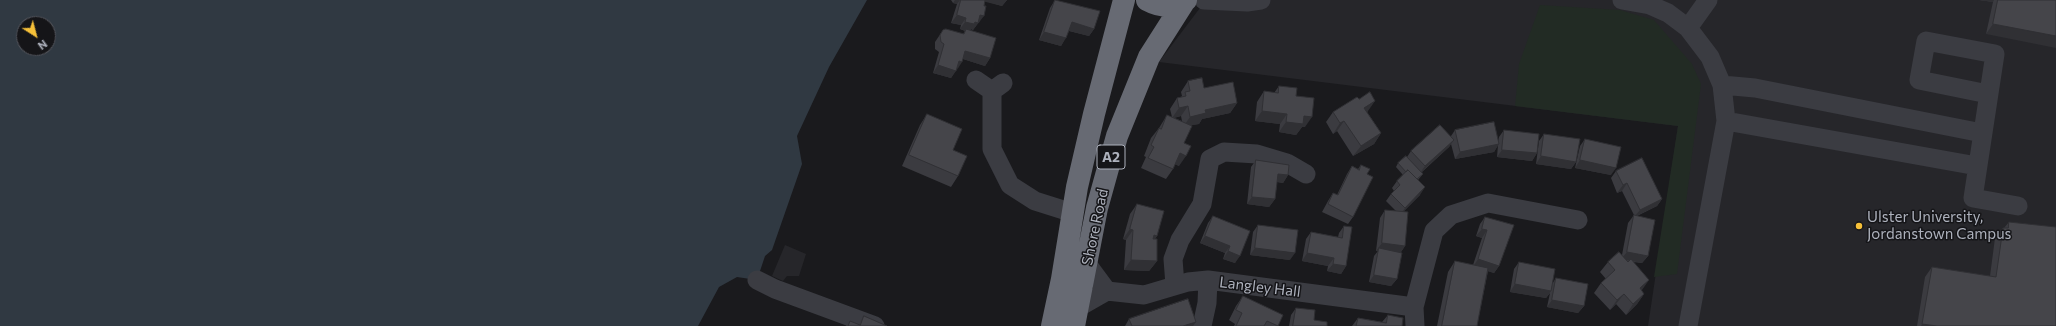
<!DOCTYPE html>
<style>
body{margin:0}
#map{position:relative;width:2056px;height:326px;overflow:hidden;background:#1a1a1d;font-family:Commissioner,sans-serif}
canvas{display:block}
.north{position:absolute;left:16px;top:16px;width:40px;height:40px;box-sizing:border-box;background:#151518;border:1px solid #52535a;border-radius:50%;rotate:144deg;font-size:11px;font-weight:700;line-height:16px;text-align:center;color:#adb1bc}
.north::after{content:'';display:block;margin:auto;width:14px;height:18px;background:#f6c039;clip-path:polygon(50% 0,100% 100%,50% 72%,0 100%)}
</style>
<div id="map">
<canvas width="2056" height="326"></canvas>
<div class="north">N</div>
</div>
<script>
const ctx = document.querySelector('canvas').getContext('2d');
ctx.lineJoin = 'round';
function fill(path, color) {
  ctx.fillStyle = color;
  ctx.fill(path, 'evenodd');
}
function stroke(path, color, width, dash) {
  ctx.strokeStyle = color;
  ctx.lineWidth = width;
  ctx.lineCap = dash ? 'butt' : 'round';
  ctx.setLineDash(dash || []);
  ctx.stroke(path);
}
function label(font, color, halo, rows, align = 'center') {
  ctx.font = font + ' Commissioner,sans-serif';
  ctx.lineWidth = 3;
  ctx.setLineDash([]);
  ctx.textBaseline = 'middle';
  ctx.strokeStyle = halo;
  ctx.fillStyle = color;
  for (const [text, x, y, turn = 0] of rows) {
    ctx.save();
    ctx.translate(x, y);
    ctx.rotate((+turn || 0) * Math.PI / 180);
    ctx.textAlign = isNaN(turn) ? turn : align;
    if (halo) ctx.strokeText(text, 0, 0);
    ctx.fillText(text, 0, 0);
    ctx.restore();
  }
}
fill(new Path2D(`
 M1206,0H2056V326H1648L1678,126L1159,62Z
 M785,245L806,254L799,276H787L783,281L772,276Z`), '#26262a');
fill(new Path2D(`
 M1540,5L1620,10L1654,20L1692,64L1701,84L1677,274L1654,277L1678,126L1515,106L1519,64Z`), '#222b24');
fill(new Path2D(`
 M0,0H867L829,67L797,136L802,164L772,250L765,256L757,280L737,277L719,287L698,326H0ZM24,24H48V48H24Z`), '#303942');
stroke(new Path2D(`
 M1204,0L1247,2L1261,0
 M1622,0L1650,5L1668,13L1688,28L1710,57L1722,85L1726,121L1688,326
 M1688,28L1708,0
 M976,80L992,91
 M1003,83L992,91V149L1010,185L1035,201L1073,213
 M1722,85L1755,88L1982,133
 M1988,94L1919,80L1926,41L1995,54L1973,198L2018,206
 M1726,121L1977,166
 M1087,264L1107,291
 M757,280L775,289L875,326
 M1175,285L1173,259L1180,240L1202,204L1210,159L1224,152L1257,154L1287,163L1306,174
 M1079,307L1107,291L1144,295L1188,282L1208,280L1414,307
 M1202,326L1207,303L1208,280
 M1415,326L1414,307L1434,231L1451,215L1488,203L1578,220`), '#3b3c42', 19);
stroke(new Path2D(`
 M1147,0C1160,7 1173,8 1186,0
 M1052,326L1062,279L1077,187L1094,114L1124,0
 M1074,326L1097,208L1117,136L1149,57L1184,2`), '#676a73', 22);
fill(new Path2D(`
 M951,0H1007L1002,6L985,1L979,23H978L973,30L971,29L970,31L990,58L985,66L963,59L951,78L933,73L939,52L935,49V42L943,30L963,34L965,31L960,29L961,25L951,23L957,4L953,3Z
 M1055,0L1094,29L1089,36L1069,31L1061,46L1039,40L1050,8Z
 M1979,0H2056L1986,34L1993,2Z
 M1188,81L1237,103L1230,113L1202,119L1199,124L1191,125L1184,143L1179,166L1175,164L1173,169L1166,179L1141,168L1146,157L1144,156L1151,138L1159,128L1167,115L1172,117L1170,109L1177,98L1181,97L1182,96L1181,92ZM1181,116L1182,121L1174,118Z
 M1279,86L1296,96L1305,127H1302L1296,135L1279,132L1280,124L1255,121L1257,102L1264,91L1274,93Z
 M1368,111L1367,112L1381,133L1374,144L1353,156L1337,131L1333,134L1326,122L1333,112Z
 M927,114L953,150L958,176L951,187L902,166L920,125Z
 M1455,130L1498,142L1499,137L1504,130L1537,153L1532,161L1497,157L1498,145L1494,152L1455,159L1451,144L1449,147L1422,172L1423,174L1418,180L1420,195L1403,212L1405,246L1401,252L1397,279L1391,286L1369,282L1374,256L1378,251H1376L1380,218L1385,210L1396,211L1386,201L1391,194L1394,191L1392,188L1397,181L1403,175L1396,167L1398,163L1407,157L1411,151L1451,136Z
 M1544,134L1576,162L1571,169L1536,164L1539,141Z
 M1585,139L1611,175L1575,168L1580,146Z
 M1256,160L1288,175L1283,183L1277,182L1275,199L1269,207L1247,204L1251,167Z
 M1361,165L1367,174L1353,217L1348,224L1322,212L1328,201L1333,193L1337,195L1347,174L1352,166L1358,169Z
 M1616,171L1662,199L1657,206L1637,216L1648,256L1642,263L1633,262L1642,290H1641L1644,294L1637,304L1626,315L1616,304L1610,310L1594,293L1601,283L1606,279L1600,272L1608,262L1622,255L1628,223L1634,215L1622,191L1617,193L1611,178Z
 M1137,204L1157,236L1155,239L1157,261L1149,271L1124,270L1126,240L1123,239L1130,214Z
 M1213,216L1250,231L1235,263L1223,259L1225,253L1200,243L1208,223Z
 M1485,217L1499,266L1494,273L1488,271L1477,326H1437L1448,272L1455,261L1473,265L1482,238L1476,236L1480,224Z
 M2009,222L2056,326H1917L1925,277L1932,267L1990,276L1995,238L2003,228H2004Z
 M1258,225L1290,260L1250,255L1253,232Z
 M1344,226L1346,266L1341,274L1327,271L1328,266L1302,261L1306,239L1311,232L1338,237L1339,233Z
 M1519,262L1552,284L1556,278L1584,306L1578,313L1547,307L1550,293L1546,298L1510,292L1514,269Z
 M1243,296L1278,326H1234L1235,324L1229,320L1236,306Z
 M1296,308L1314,320L1327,326H1289L1291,315Z
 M1388,315L1402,326H1352L1358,318L1382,322Z
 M864,316L887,326H846L850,321L858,325Z
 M1129,319L1193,326H1125Z`), '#3b3b40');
fill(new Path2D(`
 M955,0H960L957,4L953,3Z
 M982,0H1007L1002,6L982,1Z
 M1979,0H1994L1993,2Z
 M957,15L966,18L961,25L951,23Z
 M980,15L984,16L973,30L971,29L969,32L960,29L965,22Z
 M1072,22L1094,29L1089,36L1066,30Z
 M1993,24L2056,36V48L1986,34Z
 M1044,32L1066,38L1061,46L1039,40Z
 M965,51L990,58L985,66L960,58Z
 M959,61L962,62L957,70Z
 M938,65L956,71L951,78L933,73Z
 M1375,101L1368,111L1357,118L1364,108Z
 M1237,103L1230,113L1202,119L1199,124L1183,127L1190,117L1205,110Z
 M1188,106L1181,116L1172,118L1179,108Z
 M1262,111L1287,114L1280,124L1255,121Z
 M1304,116L1312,117L1305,127H1302L1296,135L1279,132L1286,122Z
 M1344,121L1337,131L1333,134L1340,123Z
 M1381,133L1374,144L1353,156L1361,146Z
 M1454,140L1449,147L1420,173L1425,166Z
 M1499,144L1494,152L1455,159L1460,152Z
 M1502,150L1537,153L1532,161L1497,157Z
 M1180,153L1186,156L1179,166L1172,163Z
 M1541,156L1576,162L1571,169L1536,164Z
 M1580,160L1616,168L1611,175L1575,168Z
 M1278,174L1288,175L1283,183L1272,181Z
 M1627,183L1622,191L1617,193L1623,185Z
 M1425,187L1420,195L1400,215L1405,208Z
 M1252,197L1275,199L1269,207L1247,204Z
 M1662,199L1657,206L1634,217L1640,210Z
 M1130,229L1133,230L1126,240L1123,239Z
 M1482,229L1487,230L1482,238L1476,236Z
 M1154,235L1157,236L1150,246Z
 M1205,236L1230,246L1225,253L1200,243Z
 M1382,243L1405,246L1400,253L1379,248L1378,251H1376Z
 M1255,248L1295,253L1290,260L1250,255Z
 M1228,251L1240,256L1235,263L1223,259Z
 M1627,252L1648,256L1642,263L1621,259Z
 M1307,253L1334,258L1328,266L1302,261Z
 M1478,259L1499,266L1494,273L1473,267Z
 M1131,260L1157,261L1149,271L1124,270Z
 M1333,264L1346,266L1341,274L1327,271Z
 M1374,275L1397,279L1391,286L1369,282Z
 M1649,280L1642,290L1632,299L1640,288Z
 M1515,284L1551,291L1546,298L1510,292Z
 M1624,294L1616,304L1610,310L1617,300Z
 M1644,294L1637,304L1626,315L1633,304Z
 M1552,300L1584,306L1578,313L1547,307Z
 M1196,322L1193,326H1183Z
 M1922,324L1937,326H1921Z`), '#303034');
const building = new Path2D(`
 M961,0H985L984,6H986L984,16L980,15L978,23L975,22L974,24L965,22L966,18L957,15Z
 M1055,0L1100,11L1094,29L1072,22L1066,38L1044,32Z
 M1998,0H2056V36L1993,24Z
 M946,29L964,34L966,29L996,38L990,58L965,51L962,62L959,61L956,71L938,65L944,44L941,42L940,35L943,30Z
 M1202,78L1204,88L1233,82L1237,103L1205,110L1206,113L1190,117L1188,106L1179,108L1177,98L1186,96L1185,92L1190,91L1188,81Z
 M1279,86L1297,88L1296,96L1314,98L1312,117L1304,116L1303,124L1286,122L1287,114L1262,111L1264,91L1278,93Z
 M1370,92L1375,101L1364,108L1381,133L1361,146L1344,121L1340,123L1333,112L1357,97L1359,99Z
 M927,114L962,129L953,150L967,156L958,176L909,155Z
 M1167,115L1192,126L1184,143L1191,146L1186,156L1180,153L1173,169L1148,158L1154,147L1151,145L1159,128L1161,129Z
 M1494,122L1499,144L1460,152L1455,130Z
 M1440,125L1454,140L1425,166L1411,151Z
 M1504,130L1539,134L1537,153L1502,150Z
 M1544,134L1580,139L1576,162L1541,156Z
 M1585,139L1621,147L1616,168L1580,160Z
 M1406,156L1423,174L1417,179L1408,170L1406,172L1398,163Z
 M1642,158L1662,199L1640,210L1627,183L1623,185L1616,171Z
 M1256,160L1289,165L1288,175L1278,174L1275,199L1252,197Z
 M1361,165L1370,169L1367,174L1373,177L1353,217L1328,204L1333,193L1338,195L1352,166L1359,170Z
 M1408,170L1425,187L1405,208L1391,194L1400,185L1397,181Z
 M1137,204L1164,211L1157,236L1154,235L1153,239H1157V261L1131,260L1133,230L1130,229Z
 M1385,210L1408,212L1405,246L1382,243Z
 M1634,215L1655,220L1648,256L1627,252Z
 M1213,216L1250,231L1240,256L1228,251L1230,246L1205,236Z
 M1485,217L1514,225L1499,266L1478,259L1487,230L1482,229Z
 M2009,222L2056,227V326H1937L1922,324L1932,267L1996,277L2003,228H2008Z
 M1258,225L1298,230L1295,253L1255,248Z
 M1344,226L1352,227L1346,266L1333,264L1334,258L1307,253L1311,232L1342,238Z
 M1379,248L1402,253L1397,279L1374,275Z
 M1619,252L1628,262L1631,259L1649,280L1640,288L1644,294L1633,304L1624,294L1617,300L1601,283L1615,270L1608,262Z
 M1455,261L1488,268L1477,326H1442Z
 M1519,262L1555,269L1551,291L1515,284Z
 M1556,278L1588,284L1584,306L1552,300Z
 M1243,296L1283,315L1278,326L1267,321L1264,326H1236L1242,313L1236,310Z
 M1188,299L1196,322L1183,326H1132L1129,319Z
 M1296,308L1315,310L1314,320L1327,322V326H1293Z
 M1388,315L1403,318L1402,326H1356L1358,318L1386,323Z
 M864,316L887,326H848L850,321L860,325Z`);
fill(building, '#45454a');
stroke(building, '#303034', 1);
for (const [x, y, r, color] of [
 [1859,226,4,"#f6c039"]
]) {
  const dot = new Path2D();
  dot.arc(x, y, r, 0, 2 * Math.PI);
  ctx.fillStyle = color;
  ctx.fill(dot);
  stroke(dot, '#151518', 1.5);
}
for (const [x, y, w] of [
 [1111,157,28]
]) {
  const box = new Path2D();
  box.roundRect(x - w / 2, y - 12, w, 24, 3);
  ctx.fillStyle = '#151518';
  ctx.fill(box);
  stroke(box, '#adb1bc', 1);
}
label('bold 14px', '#adb1bc', null, [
 ["A2",1111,157]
]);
label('15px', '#adb1bc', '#151518', [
 ["Ulster University,",1867,217],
 ["Jordanstown Campus",1867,234]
], 'left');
label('15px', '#adb1bc', '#151518', [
 ["Shore Road",1095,227,-78],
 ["Langley Hall",1260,287,7]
]);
</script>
